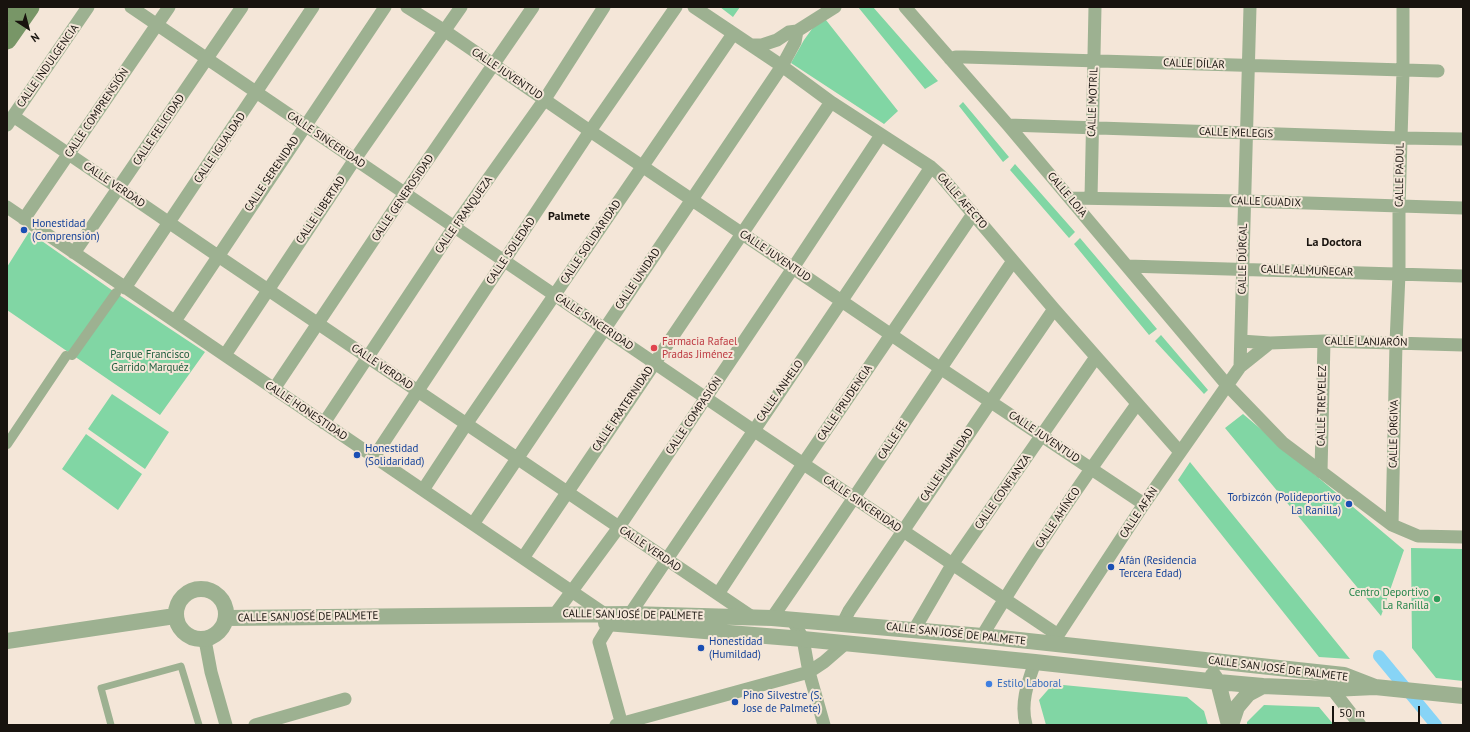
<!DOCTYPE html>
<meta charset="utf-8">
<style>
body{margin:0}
#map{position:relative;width:1470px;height:732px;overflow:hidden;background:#f4e6d8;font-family:"PT Sans",sans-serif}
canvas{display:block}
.frame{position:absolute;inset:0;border:8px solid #18130e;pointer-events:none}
.north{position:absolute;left:8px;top:8px;width:40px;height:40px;-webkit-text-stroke:3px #f4e6d8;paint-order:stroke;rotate:144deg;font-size:11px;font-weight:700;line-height:16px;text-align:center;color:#18130e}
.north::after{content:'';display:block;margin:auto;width:14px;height:18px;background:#18130e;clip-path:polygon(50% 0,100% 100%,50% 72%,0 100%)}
.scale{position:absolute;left:1332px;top:706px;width:88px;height:18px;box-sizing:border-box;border:2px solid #18130e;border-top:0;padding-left:5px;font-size:12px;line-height:14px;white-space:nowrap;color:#18130e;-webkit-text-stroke:3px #f4e6d8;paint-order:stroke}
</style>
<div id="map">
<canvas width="1470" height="732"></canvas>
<div class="frame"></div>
<div class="north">N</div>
<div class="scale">50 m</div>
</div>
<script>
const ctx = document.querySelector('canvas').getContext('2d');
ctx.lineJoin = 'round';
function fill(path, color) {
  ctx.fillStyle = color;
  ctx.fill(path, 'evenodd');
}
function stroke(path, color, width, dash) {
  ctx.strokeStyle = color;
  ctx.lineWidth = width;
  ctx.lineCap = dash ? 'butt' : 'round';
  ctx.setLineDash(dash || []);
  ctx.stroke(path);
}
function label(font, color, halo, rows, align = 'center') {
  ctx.font = font + ' "PT Sans",sans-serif';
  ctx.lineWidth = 4;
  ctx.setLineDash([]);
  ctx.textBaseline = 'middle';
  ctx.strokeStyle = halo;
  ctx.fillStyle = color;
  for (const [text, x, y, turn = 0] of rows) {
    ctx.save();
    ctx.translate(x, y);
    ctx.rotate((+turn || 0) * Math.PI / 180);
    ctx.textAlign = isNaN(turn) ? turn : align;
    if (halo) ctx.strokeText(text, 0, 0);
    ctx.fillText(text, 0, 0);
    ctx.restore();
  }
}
fill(new Path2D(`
 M720,7H740L733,17Z
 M858,7H873L938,81L925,89Z
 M822,15L898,111L884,124L791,63L804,40Z
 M963,102L1009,157L1003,162L959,106Z
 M1015,164L1075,232L1069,238L1010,170Z
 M29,232L116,293L205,352L160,415L7,310V267Z
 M1080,238L1157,329L1149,335L1074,244Z
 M1161,335L1208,390L1204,394L1155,341Z
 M112,394L169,432L145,469L88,429Z
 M1243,414L1404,550L1381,616L1225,428Z
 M86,434L142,474L118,510L62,469Z
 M1190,462L1350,659L1319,657L1178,480Z
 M1411,548L1463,549V681L1436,678L1412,648Z
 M1053,684L1187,697L1204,711L1208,725H1046L1039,700Z
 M1264,705L1319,707L1334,725H1247V722Z`), '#81d6a4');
stroke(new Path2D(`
 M1379,656L1436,725`), '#87d4f6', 12);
stroke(new Path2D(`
 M111,725L101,688L181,666L199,725`), '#9db191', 7);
stroke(new Path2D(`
 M72,355L116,293
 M7,444L66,356`), '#9db191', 10);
stroke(new Path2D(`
 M131,7L753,430L1058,635
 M407,7L445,31L590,131L793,268L940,368L1144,504
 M694,7L782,66L831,102L931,167L940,175L1054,309L1180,452
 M905,7L1008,125L1227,385L1283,443L1392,525L1418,536L1463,537
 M751,45H762L777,40L789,32L797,31L835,7
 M950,59L956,57H964L1438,71
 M13,116L218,256L752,617
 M7,125L88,7
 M1008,125L1400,138L1463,139
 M1070,198L1244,201L1463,208
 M1091,198L1095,7
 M7,207L605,614L610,624L599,642L622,725
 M24,219L169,7
 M74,253L242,7
 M1127,266L1463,276
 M125,288L313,7
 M175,321L385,7
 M1241,341L1270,343L1324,341L1463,345
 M225,355L355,159L461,7
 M1240,367L1250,7
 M274,389L405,193L533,7
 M324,423L454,227L545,99L604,7
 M374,457L590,131L676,7
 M1321,472L1324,341
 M423,490L467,423L733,34
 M473,524L782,66L795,42L797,31
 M1392,525L1396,343L1399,274V207L1403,71V7
 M523,558L831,102
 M718,594L803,464L973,214
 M555,614L619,527L793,268L881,135
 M630,614C730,465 832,317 931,167
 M772,618C854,500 932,380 1013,261
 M792,619L803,639L809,672L824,725
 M843,623L849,611L991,401L1054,309
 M914,630L953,563L1096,357
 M982,636C1030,556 1083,479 1137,404
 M205,640L211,672L226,725
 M1056,643L1058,635L1144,504L1240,367L1270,343
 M1332,689L1360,725
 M255,725L345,699
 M616,725L809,672L824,662L846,643
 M1026,725C1020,703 1028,682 1035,662`), '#9db191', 13);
stroke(new Path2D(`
 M176 614a25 25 0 1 1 50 0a25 25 0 1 1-50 0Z
 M226,618L630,614L772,618L982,636L1344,675L1375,687
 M606,623L803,639L1035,662L1218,682L1263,686L1332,689L1375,687L1463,696
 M7,641L175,616
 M1213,675L1218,682L1229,725
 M1231,725L1237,707L1248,694L1263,686`), '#9db191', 16);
stroke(new Path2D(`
 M7,12L11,7
 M7,40L30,7`), '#789667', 19);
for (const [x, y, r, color] of [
 [24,230,4,"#1a4fb4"],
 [654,348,4,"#e0444e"],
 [357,455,4,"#1a4fb4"],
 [1349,504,4,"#1a4fb4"],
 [1111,567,4,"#1a4fb4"],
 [1437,599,4,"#2e9e5b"],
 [701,648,4,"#1a4fb4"],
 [989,684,4,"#3f7fe0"],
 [735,702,4,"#1a4fb4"]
]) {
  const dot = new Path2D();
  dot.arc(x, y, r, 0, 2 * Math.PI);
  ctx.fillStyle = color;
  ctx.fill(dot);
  stroke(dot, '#f4e6d8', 1.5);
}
label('11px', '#18130e', '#f4e6d8', [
 ["CALLE DÍLAR",1194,64,2],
 ["CALLE INDULGENCIA",48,66,-55],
 ["CALLE JUVENTUD",507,74,34],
 ["CALLE MOTRIL",1093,102,-88],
 ["CALLE COMPRENSIÓN",97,113,-56],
 ["CALLE FELICIDAD",159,130,-56],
 ["CALLE MELEGIS",1236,133,2],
 ["CALLE SINCERIDAD",326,140,34],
 ["CALLE IGUALDAD",220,148,-56],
 ["CALLE SERENIDAD",272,174,-56],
 ["CALLE PADUL",1400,175,-89],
 ["CALLE VERDAD",114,185,34],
 ["CALLE LOJA",1067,195,50],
 ["CALLE GENEROSIDAD",403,198,-56],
 ["CALLE AFECTO",962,201,49],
 ["CALLE GUADIX",1266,202,2],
 ["CALLE LIBERTAD",321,210,-56],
 ["CALLE FRANQUEZA",464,215,-55],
 ["CALLE SOLIDARIDAD",591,242,-56],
 ["CALLE SOLEDAD",511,251,-56],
 ["CALLE JUVENTUD",775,256,34],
 ["CALLE DÚRCAL",1243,259,-89],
 ["CALLE ALMUÑECAR",1307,271,2],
 ["CALLE UNIDAD",638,279,-56],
 ["CALLE SINCERIDAD",594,322,34],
 ["CALLE LANJARÓN",1366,342,1],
 ["CALLE VERDAD",382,367,34],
 ["CALLE ANHELO",780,391,-55],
 ["CALLE PRUDENCIA",845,403,-56],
 ["CALLE TREVELEZ",1322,406,-89],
 ["CALLE FRATERNIDAD",623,409,-56],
 ["CALLE HONESTIDAD",306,411,34],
 ["CALLE COMPASIÓN",694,416,-56],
 ["CALLE ÓRGIVA",1394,434,-89],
 ["CALLE JUVENTUD",1044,437,34],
 ["CALLE FE",893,440,-57],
 ["CALLE HUMILDAD",947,465,-56],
 ["CALLE CONFIANZA",1003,492,-55],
 ["CALLE SINCERIDAD",862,504,34],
 ["CALLE AFÁN",1139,513,-56],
 ["CALLE AHÍNCO",1058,518,-56],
 ["CALLE VERDAD",650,549,34],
 ["CALLE SAN JOSÉ DE PALMETE",633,615,1],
 ["CALLE SAN JOSÉ DE PALMETE",308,617,-1],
 ["CALLE SAN JOSÉ DE PALMETE",956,634,6],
 ["CALLE SAN JOSÉ DE PALMETE",1278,669,7]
]);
label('11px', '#164399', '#f4e6d8', [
 ["Honestidad",32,224],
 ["(Comprensión)",32,237],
 ["Honestidad",365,449],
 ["(Solidaridad)",365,462],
 ["Torbizcón (Polideportivo",1341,498,"right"],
 ["La Ranilla)",1341,511,"right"],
 ["Afán (Residencia",1119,561],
 ["Tercera Edad)",1119,574],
 ["Honestidad",709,642],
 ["(Humildad)",709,655],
 ["Pino Silvestre (S.",743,696],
 ["Jose de Palmete)",743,709]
], 'left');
label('11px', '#be3a42', '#f4e6d8', [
 ["Farmacia Rafael",662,342],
 ["Pradas Jiménez",662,355]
], 'left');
label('11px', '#1e5d3d', '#f4e6d8', [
 ["Parque Francisco",150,355],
 ["Garrido Marquéz",150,368]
]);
label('11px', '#27864d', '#f4e6d8', [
 ["Centro Deportivo",1429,593],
 ["La Ranilla",1429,606]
], 'right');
label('11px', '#366cbe', '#f4e6d8', [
 ["Estilo Laboral",997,684]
], 'left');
label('bold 12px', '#18130e', '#f4e6d8', [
 ["Palmete",569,217],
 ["La Doctora",1334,243]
]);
</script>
